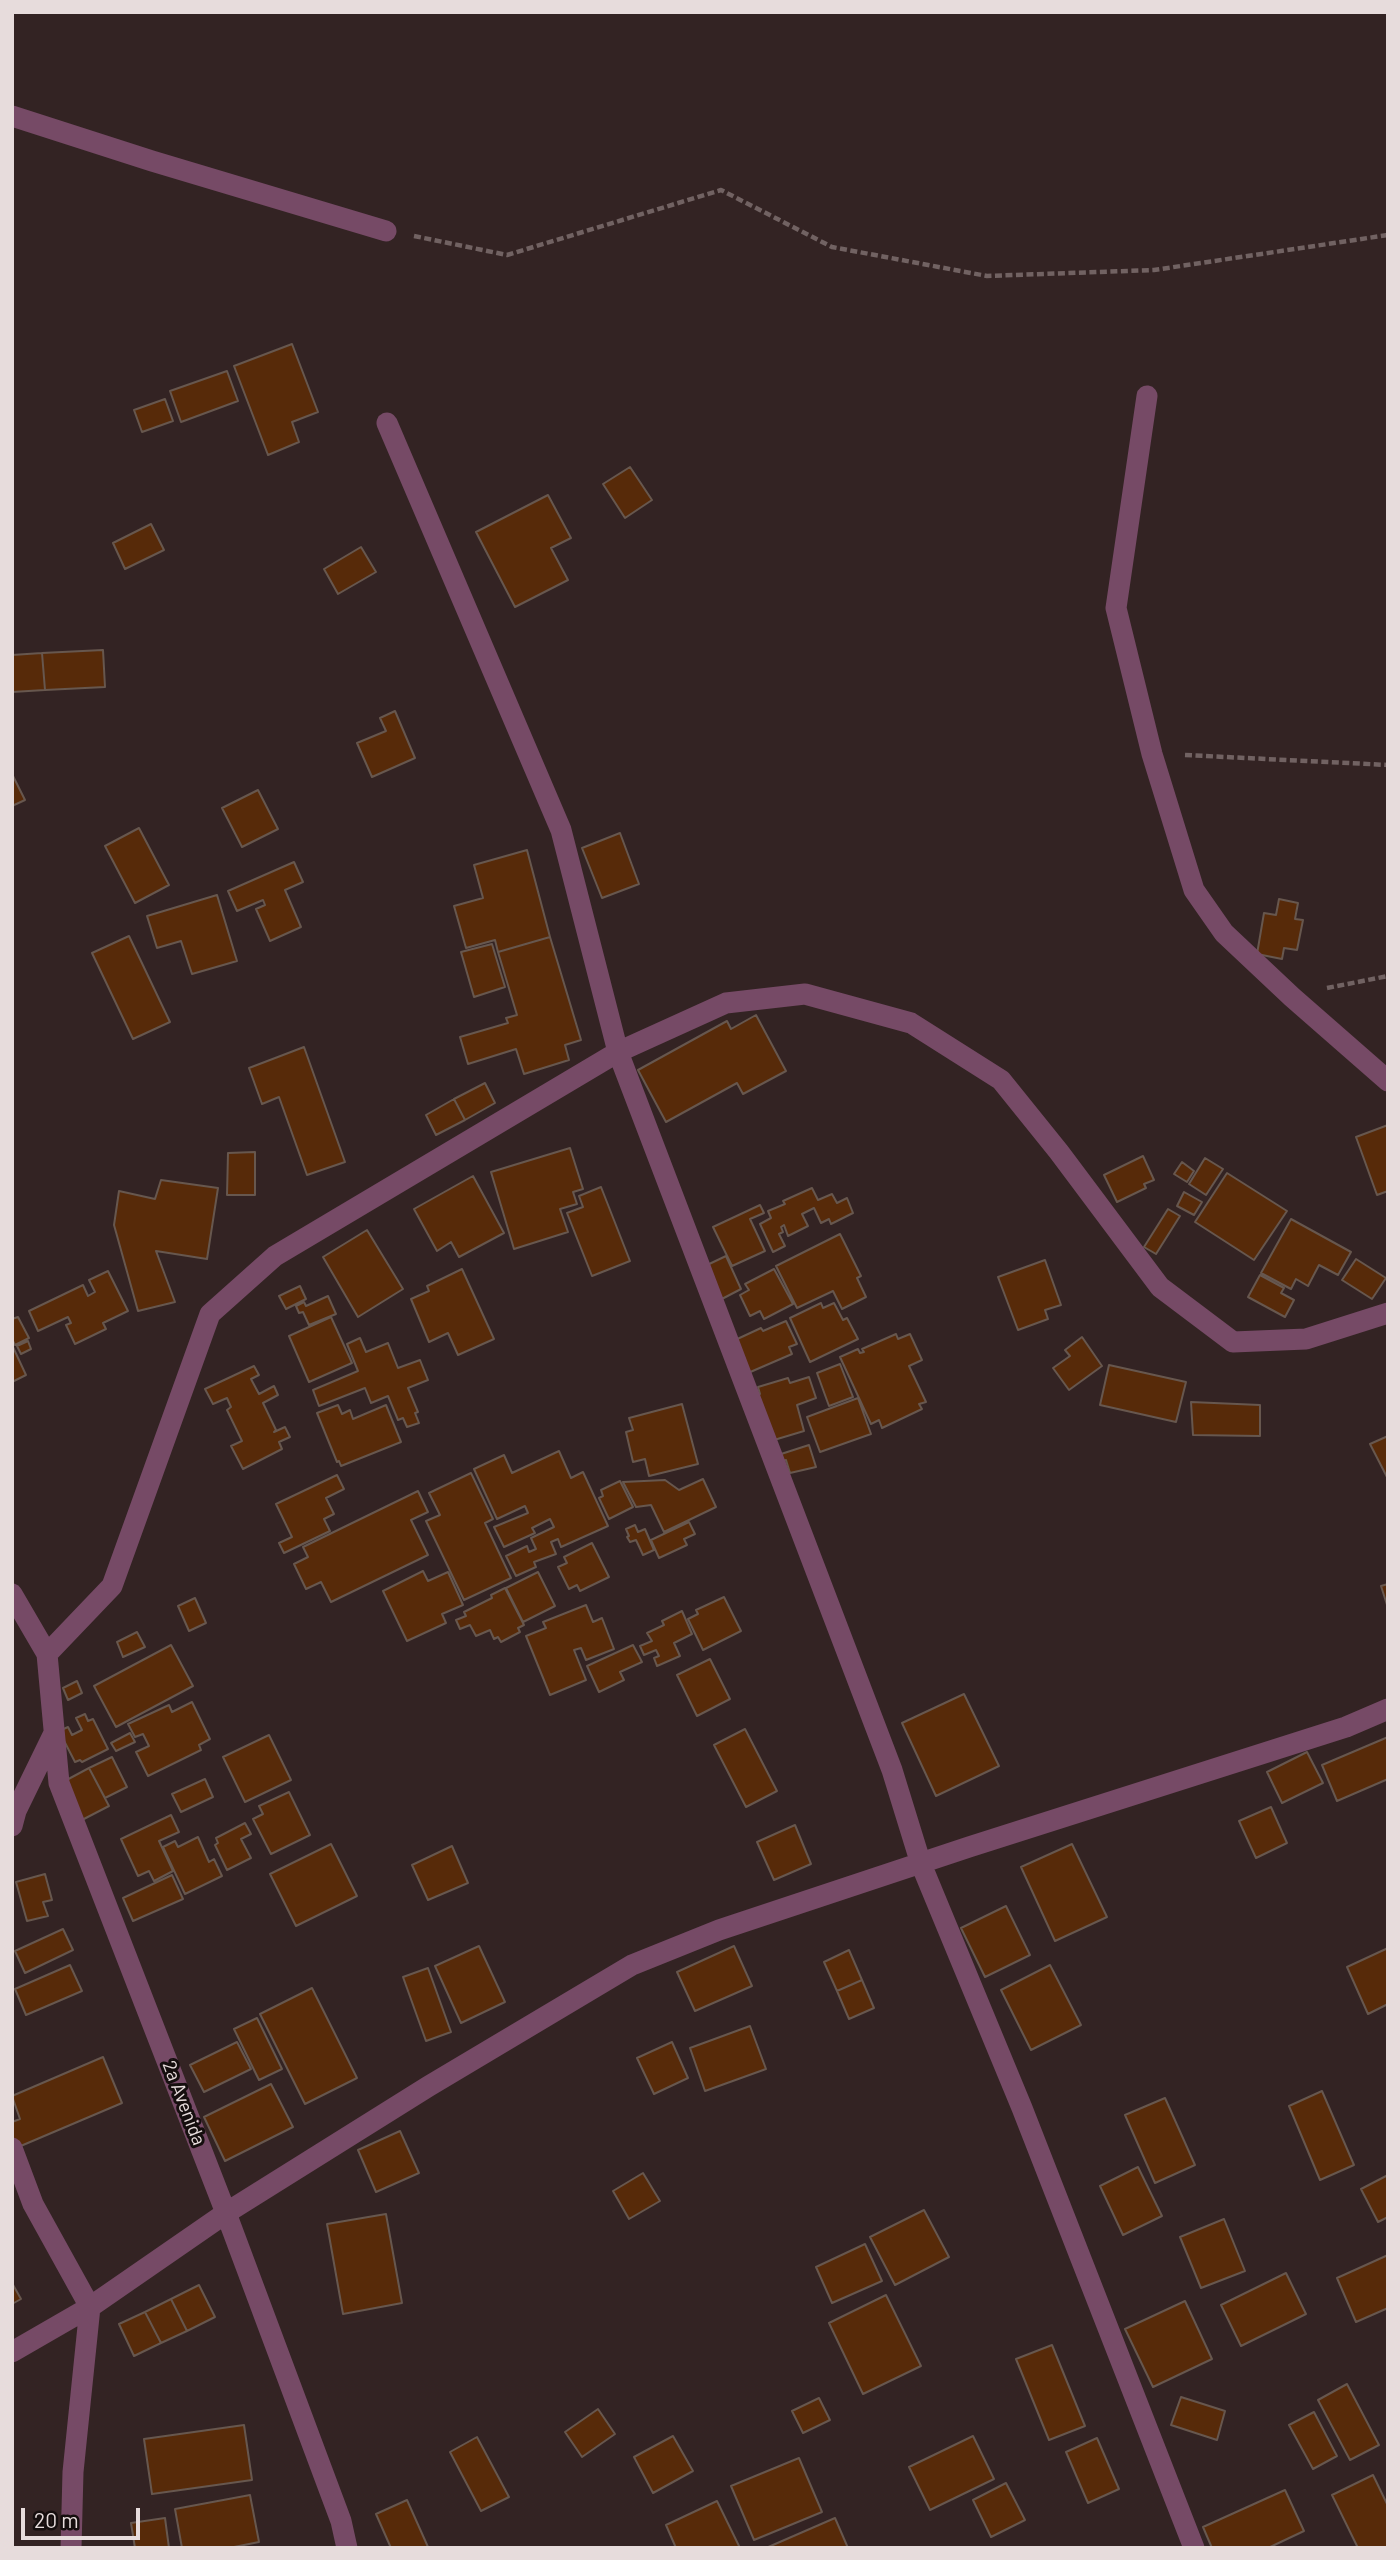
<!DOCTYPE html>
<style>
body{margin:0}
#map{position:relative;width:1400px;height:2560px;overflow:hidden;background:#332323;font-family:Barlow,sans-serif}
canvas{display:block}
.frame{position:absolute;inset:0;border:14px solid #e7dcdc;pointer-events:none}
.scale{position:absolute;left:21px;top:2508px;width:119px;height:32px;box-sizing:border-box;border:4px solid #e7dcdc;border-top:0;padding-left:9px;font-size:21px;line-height:24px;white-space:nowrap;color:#e7dcdc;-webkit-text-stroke:5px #150e0e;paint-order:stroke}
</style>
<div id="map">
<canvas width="1400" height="2560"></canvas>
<div class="frame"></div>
<div class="scale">20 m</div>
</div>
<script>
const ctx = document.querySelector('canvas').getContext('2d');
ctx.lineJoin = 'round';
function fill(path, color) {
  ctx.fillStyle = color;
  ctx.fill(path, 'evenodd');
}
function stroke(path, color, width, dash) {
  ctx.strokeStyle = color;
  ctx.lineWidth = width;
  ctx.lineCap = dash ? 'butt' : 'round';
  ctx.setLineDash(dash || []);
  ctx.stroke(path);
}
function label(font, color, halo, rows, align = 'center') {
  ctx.font = font + ' Barlow,sans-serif';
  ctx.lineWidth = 6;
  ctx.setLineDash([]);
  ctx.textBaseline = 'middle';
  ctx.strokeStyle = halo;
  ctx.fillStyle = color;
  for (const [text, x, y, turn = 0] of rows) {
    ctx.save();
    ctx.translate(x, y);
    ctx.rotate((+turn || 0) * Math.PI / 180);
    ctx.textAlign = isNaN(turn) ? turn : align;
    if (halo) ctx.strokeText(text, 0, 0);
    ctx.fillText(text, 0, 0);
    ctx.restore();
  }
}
const building = new Path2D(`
 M292,344L318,412L292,422L299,442L268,455L234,366Z
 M227,371L238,401L181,422L170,391Z
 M165,399L173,421L142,432L134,410Z
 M630,467L652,500L625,518L603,484Z
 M548,495L571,538L551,548L568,580L515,607L476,532Z
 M151,524L164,550L125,569L113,543Z
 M361,547L376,572L338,594L324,569Z
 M103,650L105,687L45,690L42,653Z
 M42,653L45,690L12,692V655Z
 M395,711L415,758L372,777L357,743L386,731L380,718Z
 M12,774L25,800L12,806Z
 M258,790L278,829L242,847L222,808Z
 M139,828L169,885L135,903L105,846Z
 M620,833L639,884L602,898L582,848Z
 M527,850L550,937L498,952L495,940L466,948L454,906L483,898L474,865Z
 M294,862L303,882L285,890L301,927L270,941L256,909L265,905L263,900L237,911L228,891Z
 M217,895L237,961L192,974L181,941L157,948L147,916Z
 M1279,899L1298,903L1295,919L1303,920L1297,950L1284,948L1282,959L1257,954L1264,913L1276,915Z
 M129,936L170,1022L133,1039L92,953Z
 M550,937L581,1040L565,1045L569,1060L524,1074L516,1049L468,1064L460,1037L508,1023L506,1018L517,1015L498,952Z
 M492,944L505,987L474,997L461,952Z
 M756,1015L786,1071L743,1094L737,1083L666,1122L638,1070L727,1021L731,1029Z
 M304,1047L345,1162L307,1175L279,1097L262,1104L249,1068Z
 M485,1083L495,1103L465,1120L454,1099Z
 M454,1099L465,1120L436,1135L426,1115Z
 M1388,1125V1191L1377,1195L1356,1137Z
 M570,1148L583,1189L573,1192L577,1204L560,1209L568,1232L514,1249L491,1172Z
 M255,1152V1195H227L228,1153Z
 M1143,1156L1154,1180L1144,1184L1146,1188L1117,1202L1104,1175Z
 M1205,1158L1223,1169L1206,1195L1189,1184Z
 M1182,1162L1194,1171L1187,1182L1174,1174Z
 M1227,1173L1287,1211L1254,1260L1195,1222Z
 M473,1176L504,1233L459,1257L451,1242L437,1251L414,1209Z
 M161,1180L218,1188L207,1259L156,1251L175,1302L138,1311L114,1225L119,1191L155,1199Z
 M601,1187L630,1261L592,1276L567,1213L583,1207L579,1196Z
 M812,1188L818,1200L832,1194L837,1203L847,1198L853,1213L831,1224L829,1219L821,1223L814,1208L802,1214L808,1226L788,1236L784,1225L781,1227L783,1232L779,1234L785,1246L773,1252L760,1224L771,1218L768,1211L785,1204L783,1201Z
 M1184,1192L1202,1202L1194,1215L1177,1206Z
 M760,1205L764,1213L750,1219L765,1251L732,1266L713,1227Z
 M1168,1209L1180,1216L1156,1254L1144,1247Z
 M1291,1219L1351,1252L1338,1275L1319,1265L1308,1286L1296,1279L1291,1289L1261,1273Z
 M367,1230L403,1289L358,1317L323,1257Z
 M840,1234L861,1276L857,1278L866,1297L842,1309L833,1291L797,1308L776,1266Z
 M726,1256L741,1289L718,1301L705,1266Z
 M1356,1259L1386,1278L1372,1299L1342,1280Z
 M1045,1260L1061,1305L1045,1310L1048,1319L1018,1330L998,1277Z
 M462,1269L494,1339L458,1355L448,1333L429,1342L411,1299L429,1291L427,1286Z
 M774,1269L793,1304L764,1319L760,1311L750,1316L740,1295L749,1290L745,1284Z
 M108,1271L128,1311L103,1323L106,1329L75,1344L66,1325L71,1323L68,1317L38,1331L29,1311L83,1285L88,1296L95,1292L89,1280Z
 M1260,1275L1284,1288L1281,1293L1294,1300L1285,1317L1248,1297Z
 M300,1286L306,1299L286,1309L279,1296Z
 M328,1296L336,1314L309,1325L303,1312L299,1313L296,1306L304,1302L306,1306Z
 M821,1303L823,1308L834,1303L843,1320L847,1318L858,1339L810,1362L790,1318Z
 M18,1317L29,1338L15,1345L12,1339V1319Z
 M331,1317L352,1363L309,1382L289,1336Z
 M786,1321L797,1344L789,1347L792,1354L748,1373L733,1341L761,1328L763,1331Z
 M896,1334L898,1339L910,1334L922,1360L909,1366L926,1402L919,1404L922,1409L882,1428L879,1420L871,1424L840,1357L858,1349L860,1353L864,1352L862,1349Z
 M1082,1337L1102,1366L1069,1390L1053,1368L1070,1356L1065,1350Z
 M360,1338L366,1352L388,1343L398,1368L420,1360L428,1380L408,1388L418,1412L415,1413L419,1423L407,1427L403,1418L398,1420L388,1396L371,1403L365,1388L319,1406L313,1390L358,1371L347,1344Z
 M28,1341L31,1349L21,1354L17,1346Z
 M12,1345L26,1375L12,1382Z
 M840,1364L853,1397L829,1406L817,1373Z
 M1109,1365L1186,1382L1176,1422L1100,1405Z
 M254,1366L259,1375L251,1379L259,1394L274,1386L278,1395L263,1403L276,1430L274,1432L285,1427L290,1437L279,1442L282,1449L243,1469L231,1446L242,1441L227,1410L231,1407L227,1398L213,1404L205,1389Z
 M809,1377L816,1398L797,1405L804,1431L774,1440L752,1396L760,1394L758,1387L788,1378L790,1383Z
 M858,1398L871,1434L820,1452L807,1417Z
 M1191,1402L1260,1405V1436L1193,1435Z
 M682,1404L698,1464L649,1476L645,1459L633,1462L626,1432L633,1430L629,1418Z
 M338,1405L342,1414L350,1410L353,1419L386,1405L401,1442L341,1466L339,1461L337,1462L317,1413Z
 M1388,1436V1479L1370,1444Z
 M809,1445L816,1467L790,1473L786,1460L780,1462L778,1455Z
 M559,1451L571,1478L583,1472L608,1526L561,1547L558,1539L551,1542L556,1554L534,1562L536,1567L516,1576L506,1556L527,1546L529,1552L536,1549L531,1538L554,1527L550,1519L532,1528L535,1533L504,1547L494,1527L528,1513L525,1506L497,1519L474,1469L504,1455L512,1473Z
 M471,1473L493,1519L485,1523L511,1578L464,1600L426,1521L440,1515L429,1493Z
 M337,1475L344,1489L326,1498L334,1514L324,1519L330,1531L284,1553L279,1543L292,1537L276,1504Z
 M703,1479L716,1507L664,1532L651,1505L636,1507L623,1482L665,1480L679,1490Z
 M620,1481L633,1507L609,1519L599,1498L603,1496L601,1490Z
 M418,1491L428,1512L411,1520L428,1555L331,1602L321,1582L306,1589L294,1564L308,1557L303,1547Z
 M689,1522L695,1534L684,1539L687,1545L659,1558L651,1540Z
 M635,1525L638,1532L645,1529L654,1550L643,1555L636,1540L630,1542L627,1537L629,1536L626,1529Z
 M592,1543L609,1577L580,1591L577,1585L569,1589L558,1567L567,1563L564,1557Z
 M423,1571L428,1581L448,1572L463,1605L442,1614L446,1623L407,1641L383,1591Z
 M538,1572L555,1606L523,1622L506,1588Z
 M1388,1584V1608L1381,1586Z
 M505,1588L524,1625L518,1628L520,1632L501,1642L498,1637L494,1639L490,1630L476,1636L470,1625L460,1629L456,1620L466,1616L464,1612L492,1598L491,1595Z
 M724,1597L741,1631L703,1650L688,1619L698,1614L696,1610Z
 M195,1598L206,1623L189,1631L178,1606Z
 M586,1605L593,1622L602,1618L614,1649L586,1660L581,1648L574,1650L586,1680L550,1695L526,1636L546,1628L543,1622Z
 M682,1611L692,1634L674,1643L680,1656L657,1666L654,1658L659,1656L656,1650L644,1655L640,1646L652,1641L647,1633L664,1625L662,1621Z
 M137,1632L145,1647L123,1657L117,1642Z
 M171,1645L193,1686L116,1727L94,1686Z
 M633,1645L642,1662L620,1672L624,1680L599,1692L587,1666Z
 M710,1659L730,1699L697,1716L677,1675Z
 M77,1681L82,1693L68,1700L63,1688Z
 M964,1694L999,1766L936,1796L902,1723Z
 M192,1702L210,1739L199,1745L201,1750L148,1776L136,1752L149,1746L143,1734L135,1737L128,1724L169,1705L172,1712Z
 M85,1714L88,1721L93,1719L108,1749L82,1762L80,1760L75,1762L59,1731L68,1727L72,1735L82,1730L76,1718Z
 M745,1729L777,1791L746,1807L714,1745Z
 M130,1733L135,1742L116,1751L111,1743Z
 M269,1735L291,1780L245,1802L223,1757Z
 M1388,1737V1779L1337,1801L1322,1765Z
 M1307,1752L1323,1783L1282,1803L1267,1772Z
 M112,1757L127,1787L105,1798L89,1768Z
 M89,1768L109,1806L80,1821L61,1783Z
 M205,1779L213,1797L181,1812L172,1794Z
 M289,1792L310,1835L271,1854L253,1819L263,1814L259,1806Z
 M1271,1807L1287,1843L1256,1858L1239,1821Z
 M171,1815L179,1832L159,1841L173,1871L154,1881L149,1871L138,1876L121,1839Z
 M245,1823L251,1834L241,1839L251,1858L227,1870L215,1845L218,1843L216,1838Z
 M795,1825L811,1864L774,1880L757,1842Z
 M198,1837L209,1862L214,1859L222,1876L185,1894L163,1847L175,1841L178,1847Z
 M331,1844L357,1896L296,1926L270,1874Z
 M1072,1844L1107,1917L1055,1941L1021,1867Z
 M452,1846L468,1883L428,1900L412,1865Z
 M45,1874L52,1900L43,1902L48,1916L27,1921L16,1882Z
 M172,1875L183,1899L133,1921L123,1898Z
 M1006,1906L1030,1955L985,1977L961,1928Z
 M63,1929L73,1950L25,1973L15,1951Z
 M479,1946L505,2002L461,2023L435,1966Z
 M734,1946L752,1986L695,2011L677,1972Z
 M1388,1948V2004L1368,2014L1347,1967Z
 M849,1950L862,1980L837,1991L824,1962Z
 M70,1965L82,1991L26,2015L15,1989Z
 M1050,1965L1081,2025L1031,2050L1001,1990Z
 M428,1968L451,2032L426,2041L403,1977Z
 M862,1980L874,2008L849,2019L837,1991Z
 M312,1988L357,2078L305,2104L260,2014Z
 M257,2018L282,2069L259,2080L234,2029Z
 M750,2026L766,2069L705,2091L690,2048Z
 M237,2042L251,2069L204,2092L190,2065Z
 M672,2042L688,2078L654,2094L637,2058Z
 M103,2057L122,2103L16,2148L12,2140V2122L20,2119L12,2096Z
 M271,2084L293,2127L225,2161L204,2117Z
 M1322,2091L1354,2165L1320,2180L1289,2106Z
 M1165,2098L1195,2165L1155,2183L1125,2115Z
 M400,2131L419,2173L376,2192L358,2150Z
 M1138,2167L1162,2216L1123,2235L1100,2186Z
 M643,2173L660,2201L629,2219L613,2191Z
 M1388,2175V2217L1378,2222L1361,2189Z
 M924,2210L949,2257L895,2285L870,2237Z
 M386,2214L402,2303L343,2314L327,2224Z
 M1224,2219L1245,2271L1201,2288L1180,2237Z
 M865,2244L882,2281L832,2303L816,2267Z
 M1388,2255V2308L1356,2322L1337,2278Z
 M1286,2273L1306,2314L1241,2346L1221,2305Z
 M12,2283L21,2299L12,2304Z
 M199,2285L215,2317L187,2331L171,2299Z
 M886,2295L921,2366L863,2394L829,2323Z
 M171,2299L187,2331L161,2343L145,2312Z
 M1185,2301L1212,2359L1153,2387L1125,2329Z
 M145,2312L161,2343L134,2356L119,2324Z
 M1052,2345L1085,2426L1049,2440L1016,2359Z
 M1347,2384L1379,2445L1350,2460L1318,2400Z
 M1181,2397L1225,2411L1217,2440L1171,2425Z
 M819,2398L830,2420L803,2433L792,2411Z
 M598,2409L615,2434L582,2457L565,2432Z
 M1314,2412L1337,2456L1313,2469L1289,2425Z
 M244,2425L252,2480L152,2494L144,2439Z
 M673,2436L693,2471L653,2493L634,2457Z
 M973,2436L994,2479L930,2510L909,2467Z
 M477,2437L509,2497L481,2511L450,2452Z
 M1097,2438L1119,2489L1088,2503L1066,2452Z
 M799,2458L822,2512L754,2540L731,2486Z
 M1373,2475L1388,2506V2548H1358L1332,2495Z
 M1006,2483L1025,2520L991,2537L973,2500Z
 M1285,2490L1304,2531L1268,2548H1212L1203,2527Z
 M250,2495L259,2542L229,2548H182L175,2509Z
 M407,2500L428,2547L427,2548H391L376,2514Z
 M717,2501L740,2548H676L666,2525Z
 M165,2518L169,2548H135L131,2523Z
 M835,2518L848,2548H766Z`);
fill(building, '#572a09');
stroke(building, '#67574e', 2);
stroke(new Path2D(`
 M414,236L507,255L721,190L832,247L987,276L1154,270L1388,235
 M1185,755L1388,765
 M1327,988L1388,976`), '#716262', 4.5, [7, 3.5]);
stroke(new Path2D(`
 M12,116L152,161L386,231
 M1147,396L1116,608L1152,754L1194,890L1224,933L1292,997L1388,1081
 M387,423L561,830L618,1052L892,1770L921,1864L1022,2108L1194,2548
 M12,1594L47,1654L59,1783L226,2213L341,2521L347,2548
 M47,1654L112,1586L210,1314L275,1256L618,1052L726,1003L805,994L911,1023L1001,1080L1059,1152L1160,1287L1233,1342L1306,1339L1388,1313
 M12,1826L16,1811L54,1733
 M12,2148L33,2204L90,2307L73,2472L71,2548
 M12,2352L90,2307L226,2213L429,2086L632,1965L719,1930L969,1847L1346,1727L1388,1709`), '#764a66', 21);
label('19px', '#e7dcdc', '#150e0e', [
 ["2a Avenida",184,2103,69]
]);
</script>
